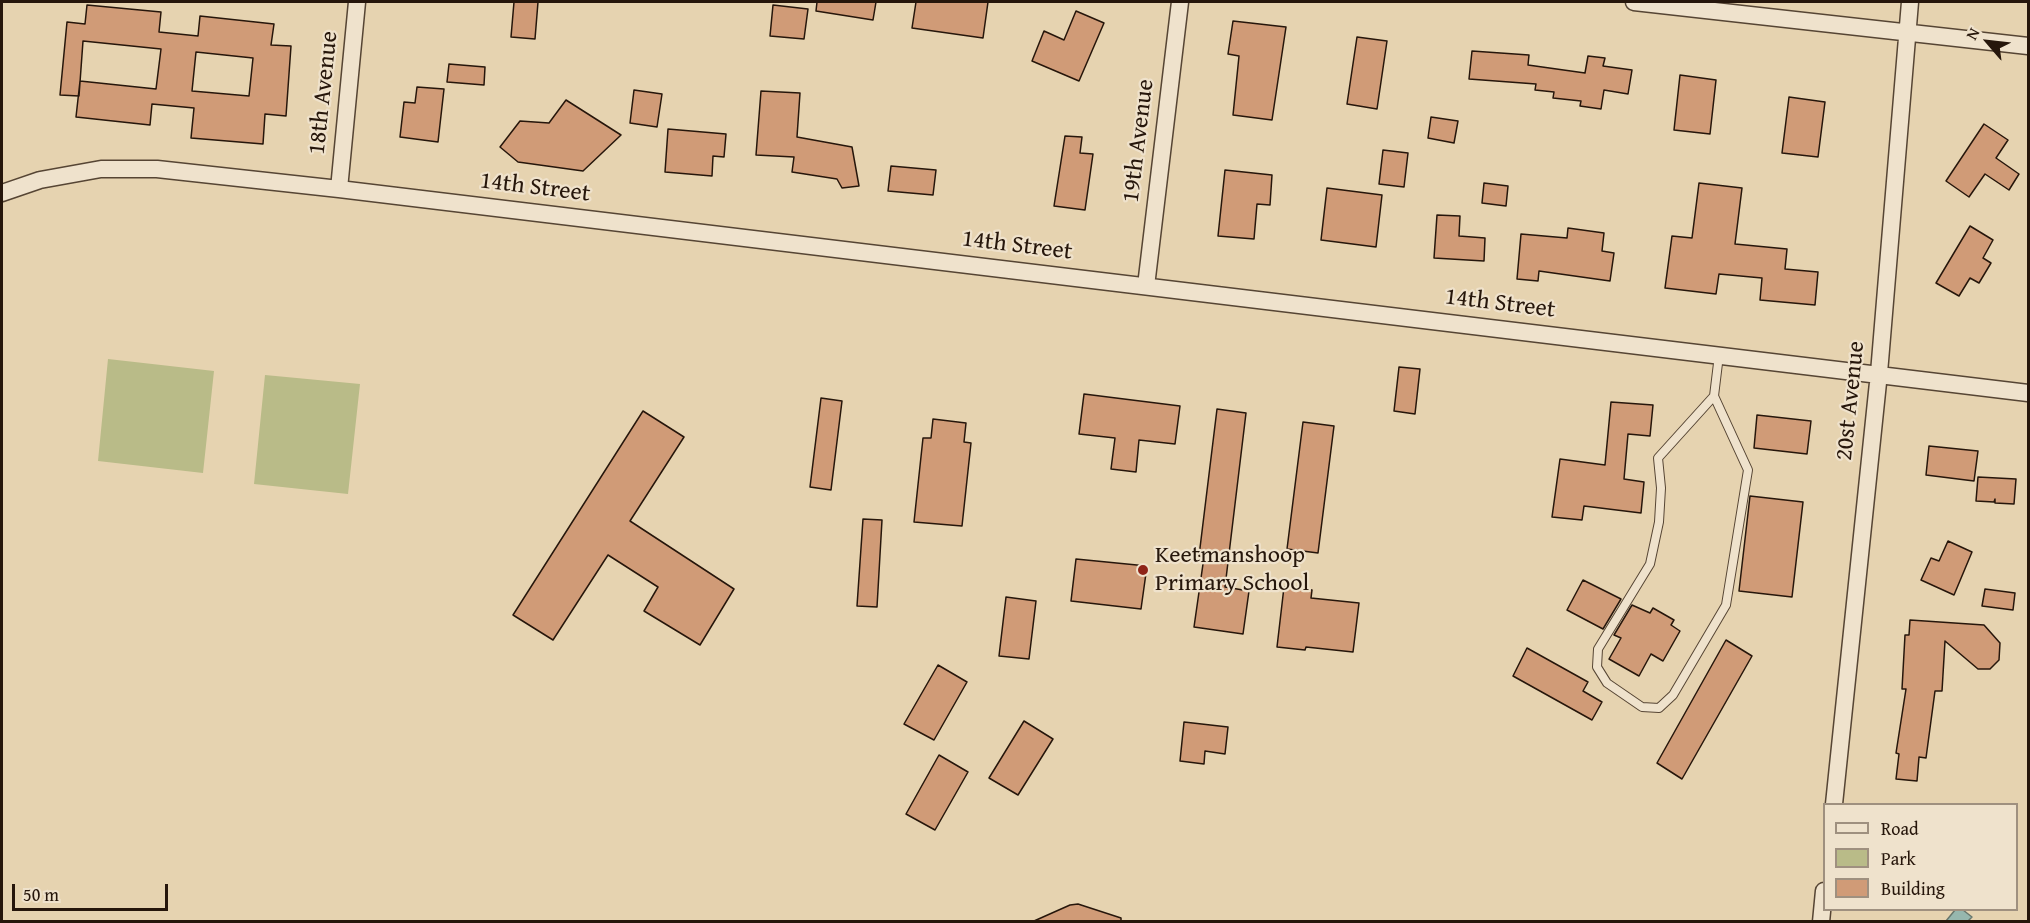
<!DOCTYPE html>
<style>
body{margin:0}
#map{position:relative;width:2030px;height:923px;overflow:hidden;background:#e6d3b0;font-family:"Gentium Book Plus",serif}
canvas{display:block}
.frame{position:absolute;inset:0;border:3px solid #26160b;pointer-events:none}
.legend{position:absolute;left:1823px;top:803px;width:195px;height:108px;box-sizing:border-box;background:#efe2cc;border:2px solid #9f907f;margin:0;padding:8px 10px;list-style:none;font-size:18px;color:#26160b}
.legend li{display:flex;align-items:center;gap:12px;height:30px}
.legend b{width:30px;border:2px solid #9f907f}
.north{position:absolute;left:1958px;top:12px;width:60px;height:60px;-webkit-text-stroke:4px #efe2cc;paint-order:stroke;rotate:298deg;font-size:16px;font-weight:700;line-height:24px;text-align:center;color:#26160b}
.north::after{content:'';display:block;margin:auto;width:21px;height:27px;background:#26160b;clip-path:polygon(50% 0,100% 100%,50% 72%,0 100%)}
.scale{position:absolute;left:12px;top:884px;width:156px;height:27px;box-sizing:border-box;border:3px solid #26160b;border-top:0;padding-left:8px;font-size:18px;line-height:21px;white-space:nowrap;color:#26160b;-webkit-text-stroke:4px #efe2cc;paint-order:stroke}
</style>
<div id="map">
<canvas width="2030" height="923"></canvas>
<div class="frame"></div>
<ul class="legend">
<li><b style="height:8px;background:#efe2cc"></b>Road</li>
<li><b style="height:16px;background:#b9bb88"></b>Park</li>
<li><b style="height:16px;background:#d09b77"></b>Building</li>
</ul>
<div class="north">N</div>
<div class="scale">50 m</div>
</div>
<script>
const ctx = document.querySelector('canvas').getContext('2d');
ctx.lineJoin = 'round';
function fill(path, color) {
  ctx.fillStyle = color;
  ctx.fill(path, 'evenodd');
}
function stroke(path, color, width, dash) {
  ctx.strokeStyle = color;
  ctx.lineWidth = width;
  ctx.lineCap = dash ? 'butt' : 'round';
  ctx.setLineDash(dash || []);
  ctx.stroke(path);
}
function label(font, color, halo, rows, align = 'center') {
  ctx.font = font + ' "Gentium Book Plus",serif';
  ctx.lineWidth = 4.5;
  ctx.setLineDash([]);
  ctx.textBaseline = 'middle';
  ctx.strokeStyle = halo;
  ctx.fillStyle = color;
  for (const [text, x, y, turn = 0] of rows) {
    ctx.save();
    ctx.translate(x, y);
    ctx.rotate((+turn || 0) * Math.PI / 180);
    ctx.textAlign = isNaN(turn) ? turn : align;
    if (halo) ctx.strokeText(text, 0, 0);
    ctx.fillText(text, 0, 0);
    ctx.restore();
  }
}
fill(new Path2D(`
 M108,359L214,371L203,473L98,461Z
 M265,375L360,384L348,494L254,484Z`), '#b9bb88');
const water = new Path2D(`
 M1955,910H1963L1972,917L1968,921H1946Z`);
fill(water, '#96b7ae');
stroke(water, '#69776d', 1.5);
const building = new Path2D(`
 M514,2H538L535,39L511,37Z
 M817,2H876L873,20L816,11Z
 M916,2H988L983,38L912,28Z
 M87,5L161,12L159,32L198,36L200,16L274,24L271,45L291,46L286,116L265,114L263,144L191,138L194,108L152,104L150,125L76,117L80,81L156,89L161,49L83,41L79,96L60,95L67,22L85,24ZM196,52L253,58L249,96L192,91Z
 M773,5L808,9L804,39L770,36Z
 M1076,11L1104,23L1079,81L1032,61L1044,31L1064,40Z
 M1233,21L1286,27L1272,120L1233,115L1239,56L1228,54Z
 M1357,37L1387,41L1377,109L1347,104Z
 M1472,51L1529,55L1528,65L1585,73L1588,56L1605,58L1603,66L1632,70L1628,94L1604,90L1601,109L1580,106L1581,101L1553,98L1554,92L1535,90L1536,84L1469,79Z
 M449,64L485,67L484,85L447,82Z
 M1680,75L1716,80L1710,134L1674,130Z
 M417,87L444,89L438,142L400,137L404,102L415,103Z
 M634,90L662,94L657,127L630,123Z
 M761,91L800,93L797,137L852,147L859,186L842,188L837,179L792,172L794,157L756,155Z
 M1789,97L1825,102L1818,157L1782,153Z
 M566,100L621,135L583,171L518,162L500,147L520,121L549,123Z
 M1431,117L1458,121L1454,143L1428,138Z
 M1984,124L2008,140L1996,158L2019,174L2009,190L1985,174L1969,197L1946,181Z
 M668,129L726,134L724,157L713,156L712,176L665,172Z
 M1065,136L1082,137L1080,153L1093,154L1085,210L1054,206Z
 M1383,150L1408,153L1404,187L1379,184Z
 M891,166L936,170L933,195L888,191Z
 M1225,170L1272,175L1270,205L1257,204L1254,239L1218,236Z
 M1484,183L1508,186L1506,206L1482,203Z
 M1699,183L1742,188L1735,244L1787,249L1785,269L1818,272L1815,305L1760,300L1762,278L1719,274L1716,294L1665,288L1672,236L1692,238Z
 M1327,188L1382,195L1376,247L1321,240Z
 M1437,215L1460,216L1459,236L1485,238L1484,261L1434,258Z
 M1970,226L1993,240L1983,258L1991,263L1979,283L1970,278L1959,296L1936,283Z
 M1568,228L1604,233L1602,251L1614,253L1610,281L1539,271L1538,281L1517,279L1521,234L1567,238Z
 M1399,367L1420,369L1415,414L1394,411Z
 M1084,394L1180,406L1175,444L1139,440L1136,472L1111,469L1115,438L1079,434Z
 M821,398L842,401L831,490L810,487Z
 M1611,402L1653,405L1650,436L1628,434L1624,479L1644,482L1641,513L1584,506L1582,520L1552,517L1560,459L1605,465Z
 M1217,409L1246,413L1225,587L1249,591L1243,634L1194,627L1204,557L1199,556Z
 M643,411L684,437L630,521L734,589L700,645L644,611L658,587L608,555L553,640L513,615Z
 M1757,415L1811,421L1807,454L1754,448Z
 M933,419L966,423L964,442L971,443L962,526L914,522L923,438H931Z
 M1303,422L1334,426L1318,553L1287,549Z
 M1929,446L1978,451L1974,481L1926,475Z
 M1978,477L2016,479L2014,504L1995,503V499L1994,502L1976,501Z
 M1750,496L1803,502L1792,597L1739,591Z
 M863,519L882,520L877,607L857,606Z
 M1948,541L1972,552L1954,595L1921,580L1931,558L1939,561Z
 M1076,559L1147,566L1141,609L1071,601Z
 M1583,580L1621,599L1603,629L1567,610Z
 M1284,587L1312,590L1311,598L1359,603L1353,652L1306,647L1305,650L1277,647Z
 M1985,589L2015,593L2013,610L1982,606Z
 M1006,597L1036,601L1029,659L999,656Z
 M1632,605L1650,613L1653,608L1674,620L1671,625L1680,631L1663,661L1651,654L1639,676L1609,659L1621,638L1614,635Z
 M1910,620L1984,625L2000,643L1999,660L1990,669H1978L1945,641L1942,691H1935L1926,758L1919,757L1917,781L1896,779L1899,754L1896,753L1906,689H1902L1905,635H1909Z
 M1726,640L1752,656L1682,779L1657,763Z
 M1527,648L1588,682L1583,691L1602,702L1592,720L1513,676Z
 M938,665L967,682L934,740L904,724Z
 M1024,721L1053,739L1018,795L989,778Z
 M1184,722L1228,727L1225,754L1205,751L1204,764L1180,761Z
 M939,755L968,772L935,830L906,814Z
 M1078,904L1121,918V921H1034L1070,905Z`);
fill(building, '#d09b77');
stroke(building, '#26160b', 1.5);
const lane = new Path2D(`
 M1714,396L1658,458L1661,488L1659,522L1650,564L1598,649L1597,667L1607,683L1642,707L1659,708L1673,695L1726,605L1748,470L1714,396L1719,355`);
const street = new Path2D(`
 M1634,2L2028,46
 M339,189L357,2
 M2,193L40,180L101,169H157L339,189L2028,393
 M1146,286L1180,2
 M1834,804L1879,373L1910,2
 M1821,922L1824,891`);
stroke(lane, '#564534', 10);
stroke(street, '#564534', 19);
stroke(lane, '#efe2cc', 8);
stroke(street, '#efe2cc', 16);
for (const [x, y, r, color] of [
 [1143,570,6,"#8f2418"]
]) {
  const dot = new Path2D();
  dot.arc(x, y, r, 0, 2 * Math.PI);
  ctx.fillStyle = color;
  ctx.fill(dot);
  stroke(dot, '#efe2cc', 2);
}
label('24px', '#26160b', '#efe2cc', [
 ["18th Avenue",324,93,-84],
 ["19th Avenue",1139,141,-83],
 ["14th Street",535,188,7],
 ["14th Street",1017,246,7],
 ["14th Street",1500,304,7],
 ["20st Avenue",1851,401,-84]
]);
label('24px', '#26160b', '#efe2cc', [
 ["Keetmanshoop",1155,556],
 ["Primary School",1155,584]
], 'left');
</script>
